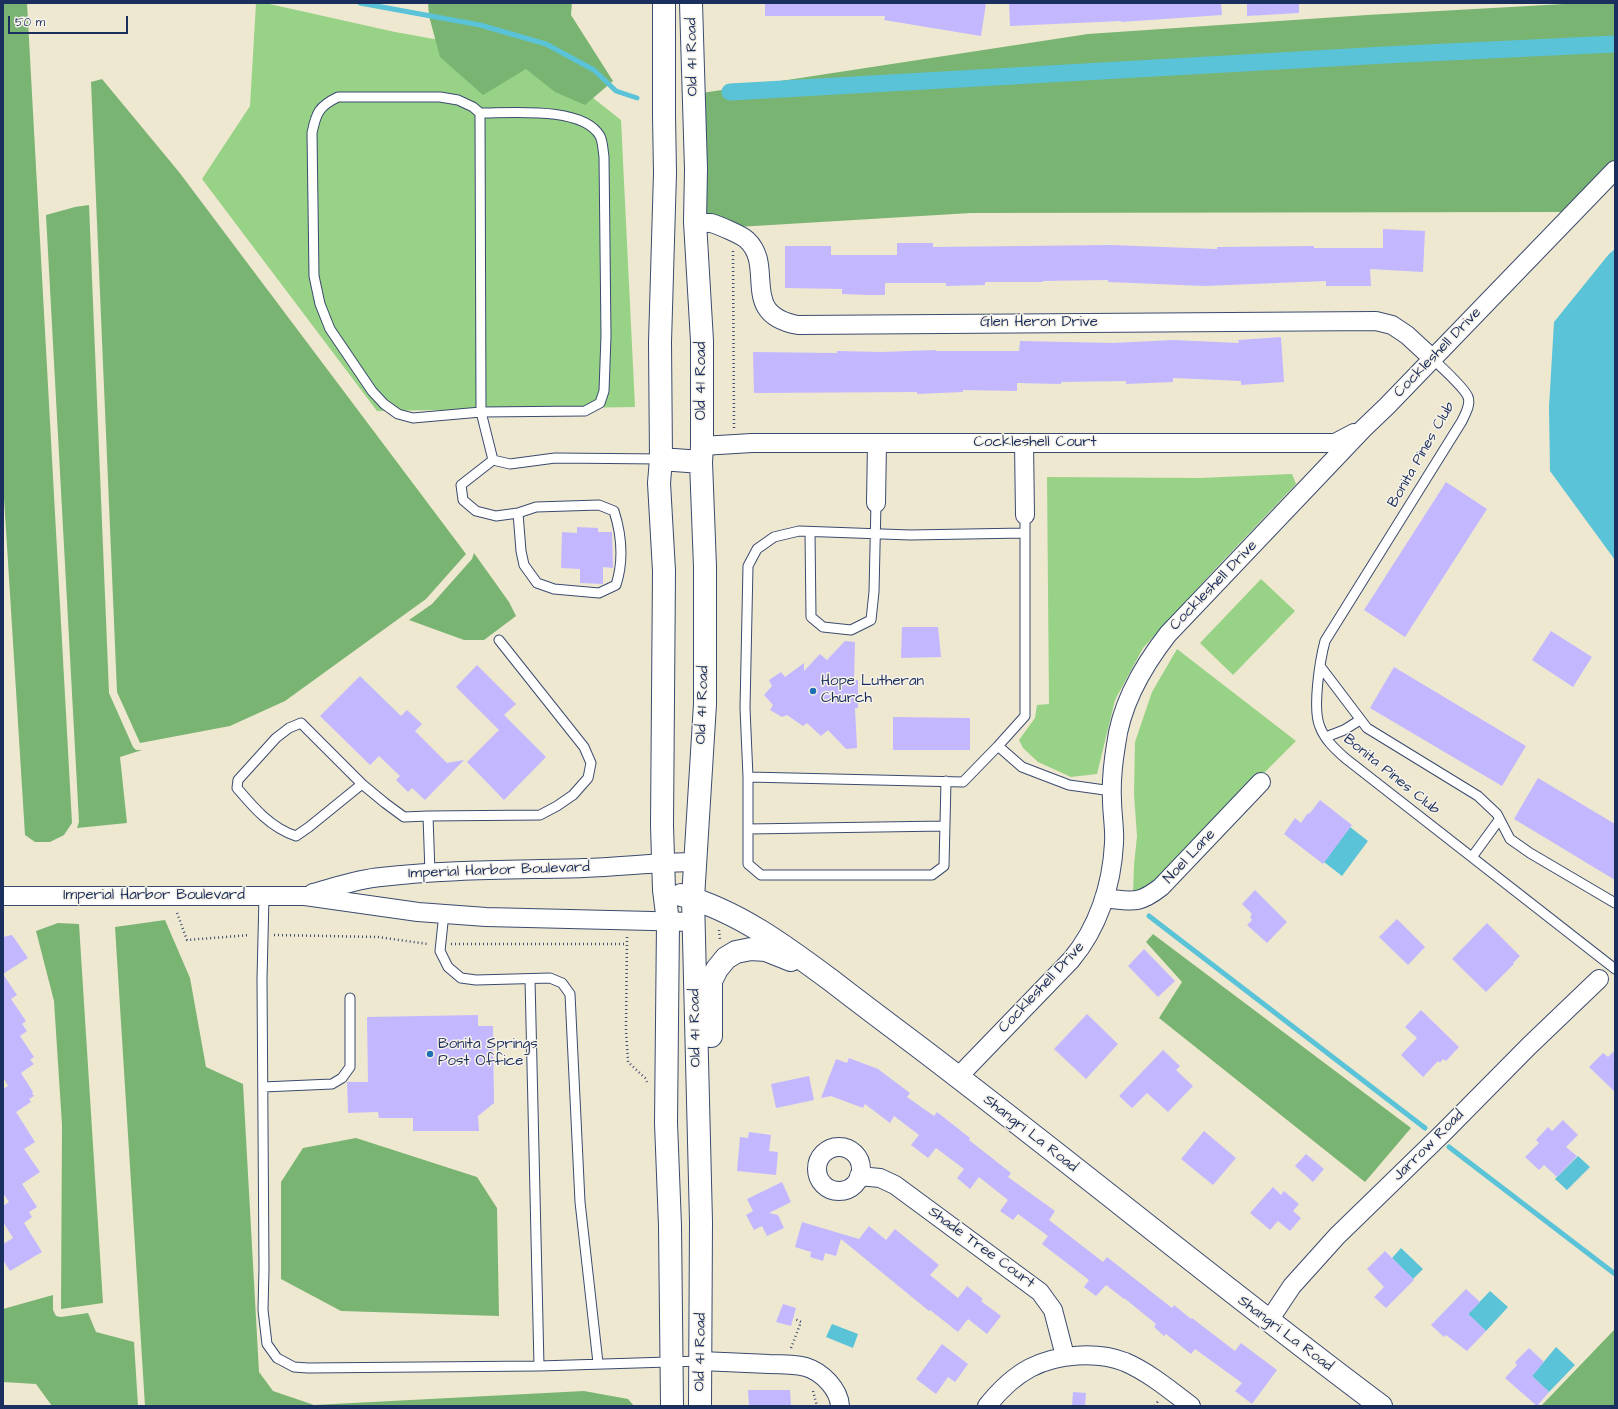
<!DOCTYPE html>
<style>
body{margin:0}
#map{position:relative;width:1618px;height:1409px;overflow:hidden;background:#eee8d0;font-family:"Architects Daughter",sans-serif}
canvas{display:block}
.frame{position:absolute;inset:0;border:4px solid #1b2f5e;pointer-events:none}
.scale{position:absolute;left:8px;top:16px;width:120px;height:18px;box-sizing:border-box;border:2px solid #1b2f5e;border-top:0;padding-left:5px;font-size:12px;line-height:14px;white-space:nowrap;color:#1b2f5e;-webkit-text-stroke:3px #f7f3e8;paint-order:stroke}
</style>
<div id="map">
<canvas width="1618" height="1409"></canvas>
<div class="frame"></div>
<div class="scale">50 m</div>
</div>
<script>
const ctx = document.querySelector('canvas').getContext('2d');
ctx.lineJoin = 'round';
function fill(path, color) {
  ctx.fillStyle = color;
  ctx.fill(path, 'evenodd');
}
function stroke(path, color, width, dash) {
  ctx.strokeStyle = color;
  ctx.lineWidth = width;
  ctx.lineCap = dash ? 'butt' : 'round';
  ctx.setLineDash(dash || []);
  ctx.stroke(path);
}
function label(font, color, halo, rows, align = 'center') {
  ctx.font = font + ' "Architects Daughter",sans-serif';
  ctx.lineWidth = 3;
  ctx.setLineDash([]);
  ctx.textBaseline = 'middle';
  ctx.strokeStyle = halo;
  ctx.fillStyle = color;
  for (const [text, x, y, turn = 0] of rows) {
    ctx.save();
    ctx.translate(x, y);
    ctx.rotate((+turn || 0) * Math.PI / 180);
    ctx.textAlign = isNaN(turn) ? turn : align;
    if (halo) ctx.strokeText(text, 0, 0);
    ctx.fillText(text, 0, 0);
    ctx.restore();
  }
}
fill(new Path2D(`
 M256,3H265L395,32L479,47L564,75L621,120L635,407L377,411L202,179L250,106Z
 M1292,474L1296,484L1217,567L1143,648L1115,700L1097,774L1071,777L1038,762L1023,748L1019,740L1035,718L1037,705L1049,704L1047,477L1200,478Z
 M1261,579L1295,611L1233,675L1200,643Z
 M1177,649L1296,741L1146,891L1133,893L1134,865L1137,836L1134,794L1135,742L1152,692Z`), '#98d286');
fill(new Path2D(`
 M3,3H27L72,823L64,835L50,842H35L25,835L3,482Z
 M428,3H572L571,15L613,81L585,105L555,92L526,69L483,95L440,57L429,16Z
 M1582,3H1615V161L1563,212L971,213L704,229L702,93L1088,34L1367,15Z
 M102,79L179,172L466,554L426,599L285,701L230,726L140,743L117,692L91,82Z
 M89,205L109,693L133,747L136,750H142L120,757L127,823L77,828L79,822L46,215L75,207Z
 M474,553L509,602L516,616L484,640H464L409,620L432,604L472,559Z
 M165,920L190,978L206,1067L243,1084L259,1372L273,1391L314,1405L584,1391L628,1399L634,1406H145L115,927Z
 M58,923L79,924L103,1303L61,1309L62,1125L54,1001L36,931Z
 M1153,934L1411,1128L1365,1182L1159,1018L1182,982L1146,942Z
 M356,1138L477,1177L497,1208L499,1316L341,1311L281,1279V1182L303,1148Z
 M53,1295V1310L56,1316L61,1317L88,1313L96,1332L134,1342L138,1406H52L36,1384L3,1382V1309Z
 M1615,1329V1406H1541Z`), '#7ab473');
fill(new Path2D(`
 M1615,249V560L1550,471L1549,407L1554,322L1609,254Z
 M1350,827L1368,841L1342,876L1324,862Z
 M1578,1156L1590,1167L1567,1190L1555,1179Z
 M1401,1248L1423,1269L1413,1279L1392,1258Z
 M1490,1291L1508,1307L1486,1331L1468,1314Z
 M832,1324L858,1334L853,1348L826,1337Z
 M1556,1347L1575,1365L1549,1392L1532,1376Z`), '#5ac3d7');
stroke(new Path2D(`
 M360,3L480,25L546,44L594,70L616,91L637,98
 M1149,916L1425,1128
 M1449,1147L1615,1274`), '#5ac3d7', 5);
stroke(new Path2D(`
 M730,92L1385,55L1615,44`), '#5ac3d7', 17);
fill(new Path2D(`
 M765,3H986L981,36L884,20L885,16H765Z
 M1009,3H1221L1222,15L1121,22V21L1010,26Z
 M1247,3H1299V13L1247,16Z
 M1383,229L1425,231L1423,272L1370,269L1371,286H1326V281L1205,286L1108,282V280L1043,281V282H985V285L946,286V283H885V295H868L842,294V289L785,288V246H831V255H897V243H933V247L1110,245L1217,249V247L1314,246V248H1383Z
 M1281,337L1284,382L1241,385V381L1173,378V382L1126,384V381L1061,382V384L1017,383V391L963,390V392L917,394V392L754,393L753,352L837,353V351L881,352L936,350V351H1019L1020,341L1113,343L1173,340L1239,343L1238,340Z
 M1446,482L1487,509L1405,637L1364,610Z
 M577,527L598,528V532H612L613,568L603,567V584L580,583V569L561,568L562,532L577,533Z
 M902,627H938L941,657L901,658Z
 M1551,631L1592,657L1573,687L1532,660Z
 M845,641L855,642L854,680H858V708H855L857,748L846,749L828,730L821,736L807,723L803,726L787,715L782,717L770,710L773,705L764,695L772,686L769,680L781,672L785,677L804,663V671L820,654L827,660Z
 M477,665L516,704L504,715L546,757L504,800L467,762L499,730L456,687Z
 M1394,667L1526,746L1502,786L1370,708Z
 M360,676L401,716L407,710L422,724L415,731L447,763L464,760L425,800L412,788L408,792L396,780L400,776L379,756L370,765L320,716Z
 M893,717L970,718V750H893Z
 M1538,778L1615,824V880L1514,819Z
 M1320,800L1352,825L1323,864L1284,834L1295,818L1301,823L1307,814L1310,813Z
 M1255,890L1287,922L1267,943L1247,925L1252,920L1250,917L1252,914L1242,904Z
 M1397,919L1425,947L1408,965L1379,937Z
 M1487,923L1520,956L1513,963L1514,964L1486,992L1452,959Z
 M12,935L28,958L3,974L17,995L11,999L26,1021L22,1024L27,1031L20,1036L34,1057L30,1060L34,1064L21,1073L33,1092L32,1093L34,1096L29,1099L31,1102L16,1112L35,1142L24,1149L40,1172L22,1184L37,1207L29,1212L32,1217L24,1223L42,1252L10,1271L3,1260V1244L13,1238L3,1222V1206L9,1202L3,1193V1089L8,1086L3,1077V937Z
 M1144,949L1175,981L1158,997L1128,966Z
 M1421,1010L1459,1047L1446,1061L1443,1059L1440,1063L1438,1061L1423,1077L1401,1055L1417,1038L1405,1027Z
 M1087,1014L1118,1044L1086,1079L1054,1049Z
 M478,1015V1026H493L494,1103L478,1116L479,1131H413V1118H379L378,1112L348,1113L347,1082H368L367,1017Z
 M1163,1050L1180,1066L1176,1070L1193,1086L1168,1112L1147,1093L1132,1108L1119,1096Z
 M1615,1050V1092L1589,1067L1603,1053L1608,1057Z
 M849,1058L878,1069L910,1093L907,1097L934,1116L937,1112L970,1138L969,1140L1011,1173L1008,1177L1055,1211L1049,1220L1103,1262L1107,1257L1172,1308L1174,1305L1191,1319L1192,1318L1235,1351L1241,1343L1277,1370L1252,1404L1235,1391L1242,1383L1195,1349L1191,1354L1166,1334L1164,1336L1154,1327L1156,1324L1124,1298V1299L1106,1285L1096,1296L1084,1287L1089,1280L1042,1244L1048,1236L1018,1214L1013,1220L1000,1211L1008,1200L979,1177L970,1189L957,1178L964,1169L936,1148L928,1158L911,1145L919,1135L894,1116L890,1123L865,1104L863,1108L831,1096L821,1098L836,1059L847,1063Z
 M809,1076L814,1100L776,1108L771,1084Z
 M1563,1120L1578,1135L1566,1147L1577,1156L1557,1177L1544,1165L1539,1170L1525,1157L1539,1143L1536,1140L1548,1127L1552,1131Z
 M1204,1131L1236,1158L1213,1185L1181,1159Z
 M749,1132L771,1135L769,1151L778,1152L776,1175L737,1171L740,1137L748,1138Z
 M1306,1154L1324,1169L1313,1182L1295,1166Z
 M782,1182L791,1202L769,1213L778,1215L784,1228L767,1236L762,1226L754,1230L746,1215L753,1211L747,1199Z
 M1273,1187L1281,1195L1284,1191L1299,1204L1293,1211L1301,1218L1290,1231L1278,1221L1270,1230L1250,1213Z
 M802,1222L859,1239L869,1226L886,1240L895,1229L939,1265L930,1275L958,1298L967,1286L983,1299L981,1301L1001,1316L987,1334L968,1319L958,1332L930,1310L929,1311L841,1239L836,1256L825,1253L823,1261L810,1257L811,1252L795,1247Z
 M1385,1251L1414,1280L1386,1308L1374,1297L1384,1287L1367,1269Z
 M1466,1289L1480,1302L1468,1314L1486,1331L1467,1351L1446,1335L1444,1337L1431,1325Z
 M783,1304L796,1308L791,1326L776,1322Z
 M942,1344L968,1364L955,1382L948,1377L936,1394L916,1379Z
 M1529,1348L1544,1362L1532,1376L1549,1392L1537,1406L1505,1378L1517,1365L1515,1362Z
 M748,1390H790L791,1406H749Z
 M1073,1392L1086,1393L1085,1406H1072Z`), '#c3b8ff');
const lane = new Path2D(`
 M480,113L481,412L413,418L398,414L384,404L372,391L330,329L320,304L314,276L312,133C316,113 319,106 338,97H440L458,100L473,107L480,113C511,113 583,106 600,136C603,142 603,151 604,157L606,336L604,391L600,403L585,411L481,412L493,460
 M1433,359C1440,366 1465,388 1468,397C1471,405 1465,414 1462,421L1325,641C1320,660 1312,709 1320,727C1325,740 1335,749 1345,758L1615,969
 M518,513L521,551L524,565L537,583L554,589L599,593L616,585C624,560 622,536 614,511L599,505L536,507L518,513L496,516L476,511L463,500L461,485L493,460L510,464L555,458L661,459
 M1025,515V716L998,746L1022,767L1069,785L1112,791
 M810,532L811,617L823,627L851,630L871,620L874,592L876,503
 M1320,666L1367,728L1478,796L1497,814L1510,839L1530,853L1615,903
 M1326,737L1344,730L1360,720
 M998,746L963,782L748,777L745,708L748,566L757,549L774,537L799,531L910,535L1025,533
 M748,777V864L761,875H932L944,866L946,781
 M362,784L309,827L296,836C271,828 254,808 237,788L238,780L276,738L289,728L301,723L362,784L385,803L404,817L428,816
 M748,829L945,826
 M1472,857L1499,820
 M430,873L428,816L540,815L557,806L573,795L588,778L591,763L584,747L499,640
 M264,896L262,979L264,1269L263,1310L267,1344L277,1358L294,1367L308,1368L539,1366L701,1361
 M444,913L440,951L448,967L461,978L476,980L550,978L562,983L570,994L580,1202L598,1363
 M530,979L539,1366
 M263,1087L332,1084L342,1078L350,1067V998`);
const street = new Path2D(`
 M695,222C700,223 706,223 711,223C718,225 742,235 747,240C776,267 738,314 798,325L1376,321L1392,325L1407,335L1433,359
 M1024,443L1025,515
 M702,446L752,443H1335L1354,433
 M876,503L877,443
 M313,893C335,887 358,879 381,877C448,869 516,870 584,868C621,867 658,862 696,862
 M3,896H305L418,912L486,917L693,922
 M1104,898C1132,901 1138,905 1161,887L1261,782
 M958,1077L1071,960C1098,928 1112,885 1114,843C1115,829 1112,814 1112,800C1111,782 1113,763 1116,745C1121,704 1143,666 1168,634L1363,429L1387,406L1615,170
 M817 1169a22 22 0 1 1 44 0a22 22 0 1 1-44 0Z
 M859,1176L880,1178L895,1185L1040,1292L1053,1310L1065,1356
 M1268,1322L1292,1286L1337,1236L1444,1132L1529,1046L1599,979
 M701,1361C724,1362 746,1363 769,1364C781,1364 794,1364 806,1367C822,1372 839,1389 840,1406
 M987,1406C999,1391 1013,1377 1030,1368C1057,1354 1097,1351 1125,1362C1150,1373 1170,1390 1191,1406`);
const secondary = new Path2D(`
 M664,3V115L665,173L660,342L661,459L659,483L664,571L662,825L664,890L668,922L666,1123L670,1226L672,1406
 M691,3L696,169L695,222L702,341V446L701,462L705,567V704L693,898L701,1222L700,1406
 M661,459L701,462
 M681,895C738,911 785,946 832,981C859,1002 887,1023 915,1044C1072,1163 1223,1288 1381,1406
 M711,1036V981L717,969L726,958L736,952L751,949L766,950L791,960`);
stroke(lane, '#3b4b6f', 11);
stroke(street, '#3b4b6f', 20);
stroke(secondary, '#3b4b6f', 24);
stroke(new Path2D(`
 M733,251L734,428
 M177,913L187,940L250,935
 M719,930L720,940
 M274,935L378,937L428,944
 M627,937L626,1030L628,1062L645,1078L647,1082
 M451,944H627
 M791,1348L801,1322L795,1319
 M813,1391L817,1406
 M1155,1406L1158,1401`), '#3b4b6f', 2.5, [1, 3]);
stroke(lane, '#fff', 9);
stroke(street, '#fff', 18);
stroke(secondary, '#fff', 22);
for (const [x, y, r, color] of [
 [813,691,4,"#1f6fb2"],
 [430,1054,4,"#1f6fb2"]
]) {
  const dot = new Path2D();
  dot.arc(x, y, r, 0, 2 * Math.PI);
  ctx.fillStyle = color;
  ctx.fill(dot);
  stroke(dot, '#f7f3e8', 1.5);
}
label('15px', '#1b2f5e', '#f7f3e8', [
 ["Old 41 Road",693,57,-91],
 ["Glen Heron Drive",1039,323],
 ["Cockleshell Drive",1438,353,-46],
 ["Old 41 Road",702,381,-90],
 ["Cockleshell Court",1035,443],
 ["Bonita Pines Club",1422,455,-60],
 ["Cockleshell Drive",1214,586,-46],
 ["Old 41 Road",703,705,-88],
 ["Bonita Pines Club",1391,775,39],
 ["Noel Lane",1190,857,-47],
 ["Imperial Harbor Boulevard",499,871,-2],
 ["Imperial Harbor Boulevard",154,896],
 ["Cockleshell Drive",1042,988,-47],
 ["Old 41 Road",696,1028,-91],
 ["Shangri La Road",1030,1134,38],
 ["Jarrow Road",1429,1146,-45],
 ["Shade Tree Court",981,1248,36],
 ["Shangri La Road",1285,1334,37],
 ["Old 41 Road",701,1352,-89]
]);
label('15px', '#1b2f5e', '#f7f3e8', [
 ["Hope Lutheran",821,682],
 ["Church",821,699],
 ["Bonita Springs",438,1045],
 ["Post Office",438,1062]
], 'left');
</script>
